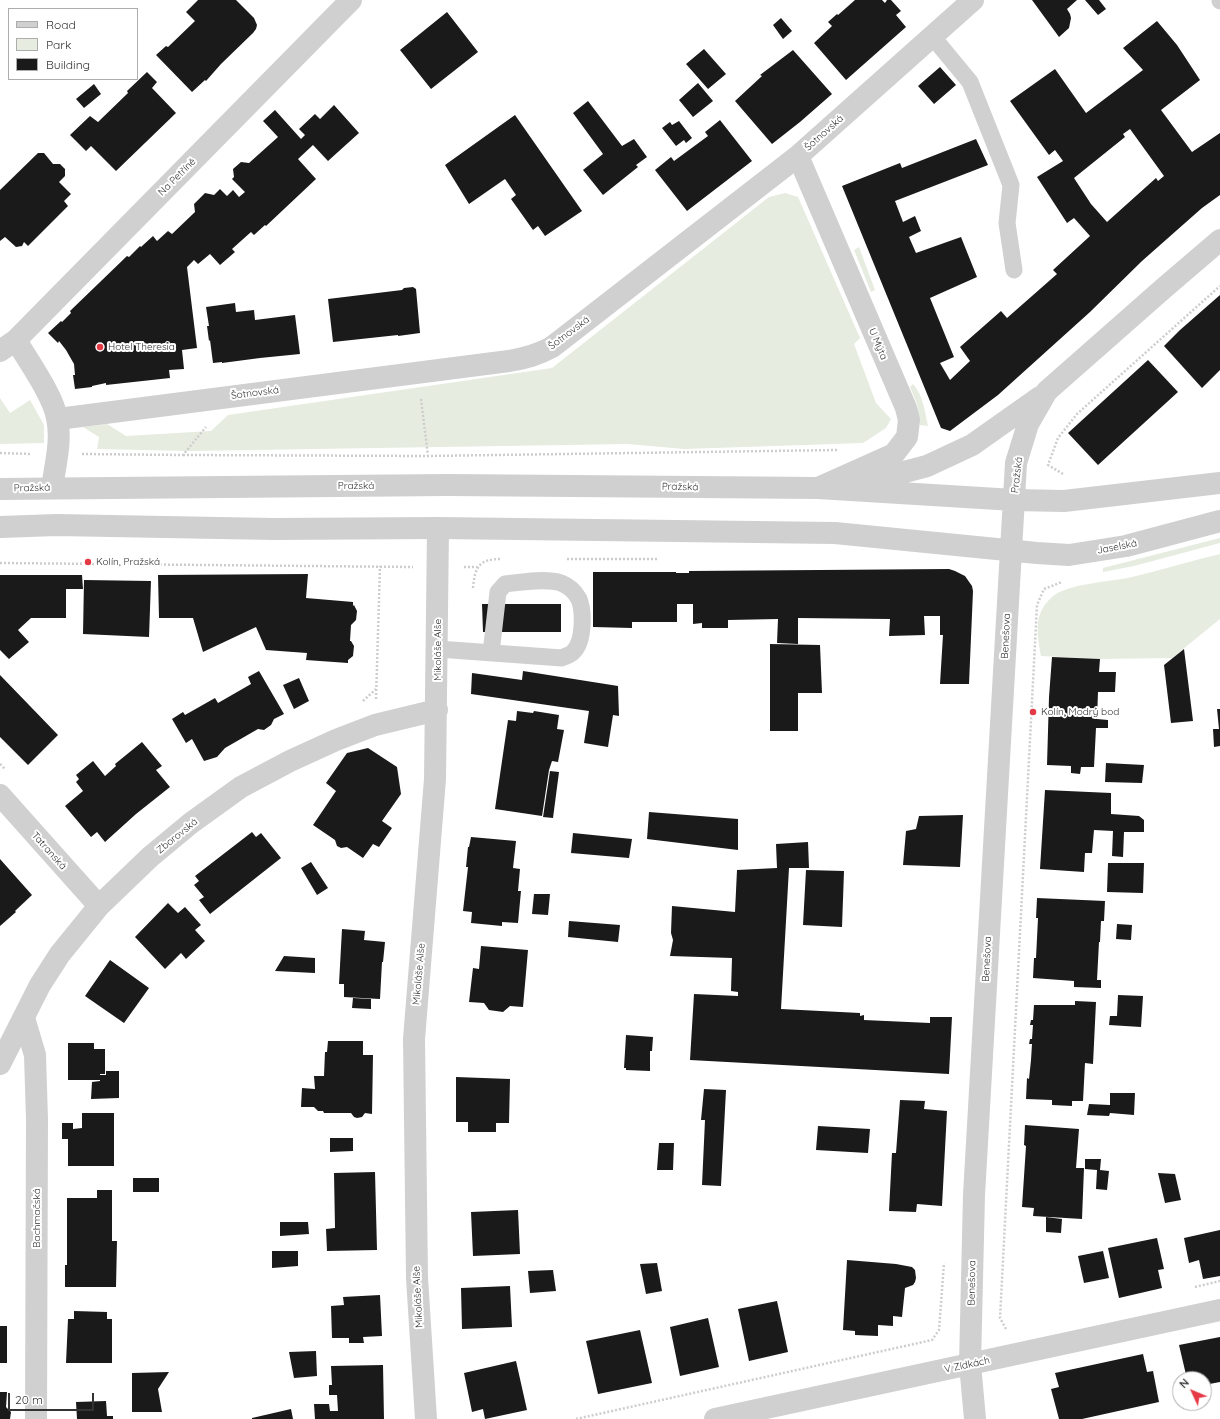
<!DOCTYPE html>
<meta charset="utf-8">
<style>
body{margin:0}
#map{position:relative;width:1220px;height:1419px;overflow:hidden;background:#fff;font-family:Quicksand,sans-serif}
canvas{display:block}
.legend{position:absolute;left:8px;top:8px;width:130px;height:72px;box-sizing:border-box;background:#fff;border:1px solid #adadad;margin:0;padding:5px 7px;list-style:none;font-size:12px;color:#333}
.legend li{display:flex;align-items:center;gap:8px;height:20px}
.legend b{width:20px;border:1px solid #adadad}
.north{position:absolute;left:1172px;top:1371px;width:40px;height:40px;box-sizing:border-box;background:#fff;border:1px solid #adadad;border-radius:50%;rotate:314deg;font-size:11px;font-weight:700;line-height:16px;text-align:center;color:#333}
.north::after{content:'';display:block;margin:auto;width:14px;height:18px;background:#e63946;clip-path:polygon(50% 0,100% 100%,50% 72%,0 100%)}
.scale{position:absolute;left:8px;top:1393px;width:86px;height:18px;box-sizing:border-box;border:2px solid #333;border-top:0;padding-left:5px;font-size:12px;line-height:14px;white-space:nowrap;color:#333;-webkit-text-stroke:3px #fff;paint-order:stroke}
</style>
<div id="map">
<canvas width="1220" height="1419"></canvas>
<ul class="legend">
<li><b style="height:5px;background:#d0d0d0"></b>Road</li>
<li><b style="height:11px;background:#e6ecdf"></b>Park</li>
<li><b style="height:11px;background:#1a1a1a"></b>Building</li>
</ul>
<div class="north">N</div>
<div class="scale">20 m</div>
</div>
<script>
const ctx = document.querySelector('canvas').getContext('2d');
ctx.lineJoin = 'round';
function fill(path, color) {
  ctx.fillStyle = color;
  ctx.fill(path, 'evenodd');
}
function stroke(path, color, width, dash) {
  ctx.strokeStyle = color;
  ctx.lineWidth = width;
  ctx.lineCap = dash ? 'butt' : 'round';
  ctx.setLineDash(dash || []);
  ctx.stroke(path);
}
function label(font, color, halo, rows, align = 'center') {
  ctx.font = font + ' Quicksand,sans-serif';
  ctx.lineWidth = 4;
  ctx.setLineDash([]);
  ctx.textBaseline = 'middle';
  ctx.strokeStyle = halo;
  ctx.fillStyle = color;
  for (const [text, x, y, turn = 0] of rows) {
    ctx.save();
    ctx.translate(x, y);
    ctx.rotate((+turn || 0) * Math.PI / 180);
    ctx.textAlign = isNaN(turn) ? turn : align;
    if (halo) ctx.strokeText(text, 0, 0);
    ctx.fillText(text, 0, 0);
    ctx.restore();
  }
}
fill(new Path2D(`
 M785,193L798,197L860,338L854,344L876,403L891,419L886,428L863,443L684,449L628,444L189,451L97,449L99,437L83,427L107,424L126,436L211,431L228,415L552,368L769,197Z
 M859,247L875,290L871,292L854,250Z
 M913,384C923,394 925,413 928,426L920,425L917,404L910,387Z
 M0,398L10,413L30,400L44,425V443L0,444Z
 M1220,538V543L1134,566L1103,572V568Z
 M1220,554V619L1172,658L1100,659L1041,656C1037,633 1033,614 1052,597C1068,583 1111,582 1132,577C1161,570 1191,561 1220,554Z`), '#e6ecdf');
fill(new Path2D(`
 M198,0H236L254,18L257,25L256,29L253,33L221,64L206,81L205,80L192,92L156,55L166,46L168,47L195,21L186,12Z
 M855,0H882L885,3L887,0H891L901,11L896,15L906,27L846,80L814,43L832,26L828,22L837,14L838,15Z
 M1032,0H1077L1067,9L1070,14L1071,18L1069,28L1059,37Z
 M1085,0H1099L1106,9L1098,15Z
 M447,12L478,52L431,89L400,50Z
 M781,18L792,31L783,39L773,25Z
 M1157,21L1177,45L1200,80L1161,110L1192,152L1220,133V195L1202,208L1142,261L1090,312L998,395L950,431L941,428L842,186L900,163L902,168L976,139L988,165L895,201L903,222L915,216L921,231L909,237L916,253L961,237L977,277L930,298L954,357L940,363L950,380L970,361L960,347L1001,311L1007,318L1057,274L1053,270L1090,236L1074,218L1067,223L1037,177L1063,161L1055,150L1049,155L1010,101L1055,69L1086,113L1143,70L1123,48ZM1130,129L1164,176L1158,181L1156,178L1107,222L1091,204L1074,178L1125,137L1123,134Z
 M704,49L726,74L708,89L686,64Z
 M793,50L832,94L800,122L772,144L735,101L762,76L760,75Z
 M940,67L956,85L934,104L918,86Z
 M147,72L157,82L152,88L176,113L116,171L91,146L86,151L70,135L90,116L98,122L128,93L127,91Z
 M698,83L713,101L693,117L679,100Z
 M94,84L101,94L84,108L76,99Z
 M588,101L622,146L634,139L647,157L636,165L638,167L603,195L583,170L603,154L573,113Z
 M334,105L359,133L328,161L313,145L298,159L316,179L266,226L265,225L254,235L251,232L232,249L235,252L220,265L210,254L198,264L194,260L187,267L197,348L182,350L184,369L169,370L170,378L106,385V383L92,386V387L75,389L73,375H75L74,364L66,350L59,341L58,343L48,333L61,321L62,322L71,313L70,311L127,256L129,257L140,246L141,247L153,236L157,241L168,231L172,234L195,212L194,204L205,193L214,195L220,189L227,196L233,190L239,197L245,192L232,179L234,177L233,169L241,162L249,163L278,137L263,121L275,110L301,139L305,135L299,129L315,114L320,119Z
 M515,115L582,211L545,236L538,226L533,230L511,199L516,195L505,179L469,204L445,165Z
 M720,120L752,161L687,211L655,170L671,157L674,161L708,136L705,132Z
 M679,121L692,138L686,143L684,140L676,146L662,128L670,122L672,125Z
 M38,153H44L53,164H60L65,169V176L59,182L71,194L64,201L68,206L28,246L24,242L22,246L16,247L5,237L0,241V190Z
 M413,287L416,289L420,333L398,336V335L333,342L328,299L402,290L404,288Z
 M1220,295V370L1202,388L1164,346L1180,330Z
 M235,303L236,312L254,310L255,320L295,315L300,354L260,358L222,363V362L213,363L210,340L209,341L207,326H209L206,307Z
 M1148,360L1178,392L1098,465L1068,433Z
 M949,569L955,571L965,576L972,586L973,591L969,684H940L943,635H940V616H924L925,635L889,636L890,619L798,618V644L777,643L778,619L728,620V628H702V623L693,624V604H677V622H632V628L593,627V572H676V573H689V571Z
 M308,574L306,598L353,602V606L354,605L357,611L356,620L351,625L350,641H351L354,646L353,656L348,660V663L306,660L307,653L266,650L256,627L203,652L193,618H159L158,575Z
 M0,575H82L83,589H66V618H31L18,630L29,642L9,659L0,650Z
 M84,580L151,581L149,637L83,634Z
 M482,604H561V632H483Z
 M770,644L820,645L822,693H798V731H770Z
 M1184,649L1193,721L1171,723L1164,665Z
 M1052,657L1100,659L1099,672H1116L1115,692H1098L1097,719L1108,720V728H1096L1094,767H1081L1080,774L1071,773V766L1047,765L1049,697Z
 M259,671L284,714L274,719L271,725L264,730L258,729L225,748L217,757L204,761L192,739L186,743L172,719L183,712L185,715L215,698L218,703L251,684L248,677Z
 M523,671L618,686L619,716L613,715L608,747L584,743L589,711L471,694L472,673L522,680Z
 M0,675L58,735L28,765L0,737Z
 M299,678L309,701L294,709L283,685Z
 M1217,709H1220V746L1214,747L1213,729H1219Z
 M517,711L533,713L534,711L559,715L557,729L564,730L558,762L552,761L549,770L542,816L495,809L508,720L516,721Z
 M142,742L162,766L156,770L170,787L136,814L105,842L97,832L91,837L65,806L83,791L76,782L79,779L76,775L93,761L105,776L116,766L115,764Z
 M368,748L397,767L401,794L382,821L392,828L379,847L373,844L363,858L347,847L341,848L337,846L335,840L313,825L336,791L326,783L347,753Z
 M1106,763L1144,765L1142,783L1105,782Z
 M550,771L559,772L553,818L543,817Z
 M1045,790L1111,793V814L1139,816L1144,820V832H1124L1123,857L1112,856L1113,831L1094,830L1092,853H1085L1084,872L1040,869Z
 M649,812L738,819V850L647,839Z
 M963,815L960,867L903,865L906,831L916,829L919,816Z
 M252,832L256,837L261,833L281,858L210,914L199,900L204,897L194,885L199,881L195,876Z
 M573,833L632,839L629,858L571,853Z
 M471,837L516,841L513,868L520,869L518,891H521L518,923L502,922V926L471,923L472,912L463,911L468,867H466L468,847H469Z
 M808,842L809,868H789L781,1009L860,1013V1016L864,1015V1020L930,1023V1017H952L949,1074L690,1060L694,994L738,996V992L731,991L732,958L670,956L673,940L671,933L672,906L735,912L737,870L777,868L776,844Z
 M0,859L32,895L15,911L16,912L0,926Z
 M311,862L328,888L317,895L301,868Z
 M1108,863H1144L1143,893L1107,892Z
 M806,870L844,871L842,927L803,925Z
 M534,894H550L548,915L532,914Z
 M1037,898L1105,901L1104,921H1101L1100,942H1099L1097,980H1101V988L1074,987V981L1033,978L1034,958H1036L1038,918H1036Z
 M168,903L178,913L185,907L201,925L195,930L205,941L186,959L181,953L165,969L135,937Z
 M569,921L620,925L618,942L568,937Z
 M1117,924L1132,925L1131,940L1116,939Z
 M342,929L365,931L364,940L385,942L383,962H382L380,999L344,997V984H339Z
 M481,946L528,950L523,1007L510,1006L503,1012L489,1010L484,1003L469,1002L473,968L479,969Z
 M284,956L315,958V973L275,971Z
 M110,960L149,988L124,1023L85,996Z
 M1118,995L1143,996L1141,1027L1109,1025L1110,1016H1117Z
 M353,998L371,999V1009L352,1008Z
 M1075,1001L1096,1002L1093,1064L1085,1063L1083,1101H1072V1106L1052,1105V1100L1026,1099L1027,1078L1029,1079L1031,1060L1032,1044H1029L1030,1039H1032L1033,1025H1030L1031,1020H1033L1034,1005H1075Z
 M626,1035L653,1037L652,1051H650V1071L626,1070V1068H624Z
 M328,1041H363V1055H373L372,1114L365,1113L362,1117L357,1118L354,1117L351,1113H324L323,1111H318L314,1107H301L302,1088L315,1089L314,1076H324L325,1052H327Z
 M68,1043H94V1049H105V1074H100V1080H68Z
 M106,1071H119V1098L91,1099L92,1082L100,1081V1075H106Z
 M456,1077L510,1079L509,1123H496V1132H468V1122H456Z
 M704,1089L726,1090L721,1186L702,1185L705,1120H701Z
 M1110,1093H1135L1134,1115L1110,1113L1109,1116L1087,1115L1089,1104L1110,1105Z
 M900,1100L925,1101L924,1109L947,1111L942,1206L917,1204L916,1212L889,1211L892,1153H896Z
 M82,1113H114V1166H68V1139H62V1123H73V1129L82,1128Z
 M1025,1125L1079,1129L1076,1168H1084L1082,1219L1033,1216L1034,1208L1022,1207L1026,1146L1024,1145Z
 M818,1126L870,1129L868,1153L816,1150Z
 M330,1138H353V1151L330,1152Z
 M659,1143H674L673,1170H657Z
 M1085,1159H1101L1100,1170L1109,1171L1107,1190L1096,1189L1097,1170L1085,1169Z
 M375,1172L377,1250L327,1251L326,1229L335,1228L334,1173Z
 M1158,1173L1175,1174L1181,1200L1165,1203Z
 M133,1178H159V1192H133Z
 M97,1190H112V1241H117L116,1287H65V1265H67V1198H97Z
 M518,1210L520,1254L473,1256L471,1212Z
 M1046,1217L1062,1219L1061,1233L1046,1232Z
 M280,1222H308L309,1234L280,1236Z
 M1220,1230V1276L1203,1279L1199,1260L1189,1263L1184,1238Z
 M1157,1238L1164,1269L1158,1270L1162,1288L1119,1298L1108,1248Z
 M272,1251H298V1266L272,1268Z
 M1103,1251L1109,1278L1084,1283L1078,1256Z
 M847,1260L896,1264L912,1267L915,1270L916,1278L915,1282L913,1285L905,1288L902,1317L893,1316V1326L878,1325V1336L855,1335V1331L843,1330Z
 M657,1263L662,1291L646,1294L640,1264Z
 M553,1270L556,1291L530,1293L528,1271Z
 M510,1286L512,1327L462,1329L461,1288Z
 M380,1295L382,1336L363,1337L364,1343H349V1338H332L331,1306L344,1305L343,1297Z
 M777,1301L788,1352L749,1361L738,1309Z
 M74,1311L107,1312V1319H112V1363H66L68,1319H74Z
 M708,1318L719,1367L680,1376L670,1327Z
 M0,1326H7V1363H0Z
 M640,1330L652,1383L598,1394L586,1341Z
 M1220,1337V1382L1204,1385V1379H1187L1179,1345Z
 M316,1351L317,1376L294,1378L289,1352Z
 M1143,1354L1147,1372L1153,1371L1159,1402L1082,1419H1059L1051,1389L1059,1387L1055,1373Z
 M516,1361L527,1410L485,1419L483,1409L472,1412L464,1373Z
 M383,1365L384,1419H315L314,1404H329L330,1411H338L337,1395H329V1385H332L331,1366Z
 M169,1372L158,1389L162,1412H132V1373Z
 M0,1392H7L6,1407L11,1412L10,1419H0Z
 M106,1401L107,1416H113V1419H77L76,1402Z
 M291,1409L293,1419H252V1418Z`), '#1a1a1a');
stroke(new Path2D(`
 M421,399L428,456
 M0,453L31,454
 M82,454L183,455L206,427
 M183,455L428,456L837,450
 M1063,474L1048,465L1058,438L1077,414L1220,286
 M567,559H658
 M0,563L413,567
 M464,567H477
 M473,588C475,566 479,559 502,559
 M376,699L380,566
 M363,701L376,689
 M0,764L5,769
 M1195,1287L1220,1281
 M1006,1329L1000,1318L1037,605L1044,589L1062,582
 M576,1419L932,1340L939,1330L944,1263`), '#cdcdcd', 2.5, [2, 2]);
stroke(new Path2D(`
 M1220,0V1
 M932,36L970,82L1011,185L1007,223L1014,270
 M438,649L562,658C565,656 571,655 573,652C584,642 584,612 579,599C575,592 569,586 561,583C546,578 521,582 505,584L498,592L491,653`), '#d0d0d0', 17);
stroke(new Path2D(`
 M798,156L906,408L909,420L907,437L894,454L818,488
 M16,340C28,361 53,395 57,418C62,440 55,466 52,488
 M0,351L16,340L351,0
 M58,419L509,361C525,358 538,355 552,347L798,156L973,0
 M0,795L99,906
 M24,1018L35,1055L37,1119L36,1419
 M0,1064L40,985L60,954L99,906L150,857L191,823L241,787L290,761L336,740L375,725L437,710
 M426,1419L417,1278L414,1039L435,779L438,528
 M715,1419L1220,1310`), '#d0d0d0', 22);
stroke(new Path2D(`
 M859,484L927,466L972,445L1040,397
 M0,489L448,485L818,488L1014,500L1064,501L1220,483
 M0,527L57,525L273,529L438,528L835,533L1037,553L1069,555L1126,546L1220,521
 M975,1419L970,1364L974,1195L1016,463L1028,424L1047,391L1164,288L1220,240`), '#d0d0d0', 22);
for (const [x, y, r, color] of [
 [100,347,4,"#e63946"],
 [88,562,4,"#e63946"],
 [1033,712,4,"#e63946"]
]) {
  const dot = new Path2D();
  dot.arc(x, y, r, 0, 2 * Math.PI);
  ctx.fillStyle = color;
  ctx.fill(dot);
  stroke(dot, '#fff', 1.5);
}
label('10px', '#333', '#fff', [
 ["Šotnovská",824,133,-42],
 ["Na Petříně",177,177,-45],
 ["Šotnovská",569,333,-37],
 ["U Mýta",878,344,67],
 ["Šotnovská",255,393,-7],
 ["Pražská",1017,475,-83],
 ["Pražská",356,486],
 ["Pražská",680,487,1],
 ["Pražská",32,488,-1],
 ["Jaselská",1117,547,-11],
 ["Benešova",1006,636,-87],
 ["Mikoláše Alše",438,650,-90],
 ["Zborovská",177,836,-39],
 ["Tatranská",49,851,48],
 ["Benešova",987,959,-87],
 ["Mikoláše Alše",419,974,-85],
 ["Bachmačská",37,1218,-90],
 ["Benešova",972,1283,-89],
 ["Mikoláše Alše",418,1297,-93],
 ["V Zídkách",967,1365,-12]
]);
label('10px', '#333', '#fff', [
 ["Hotel Theresia",108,347],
 ["Kolín, Pražská",96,562],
 ["Kolín, Modrý bod",1041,712]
], 'left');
</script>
